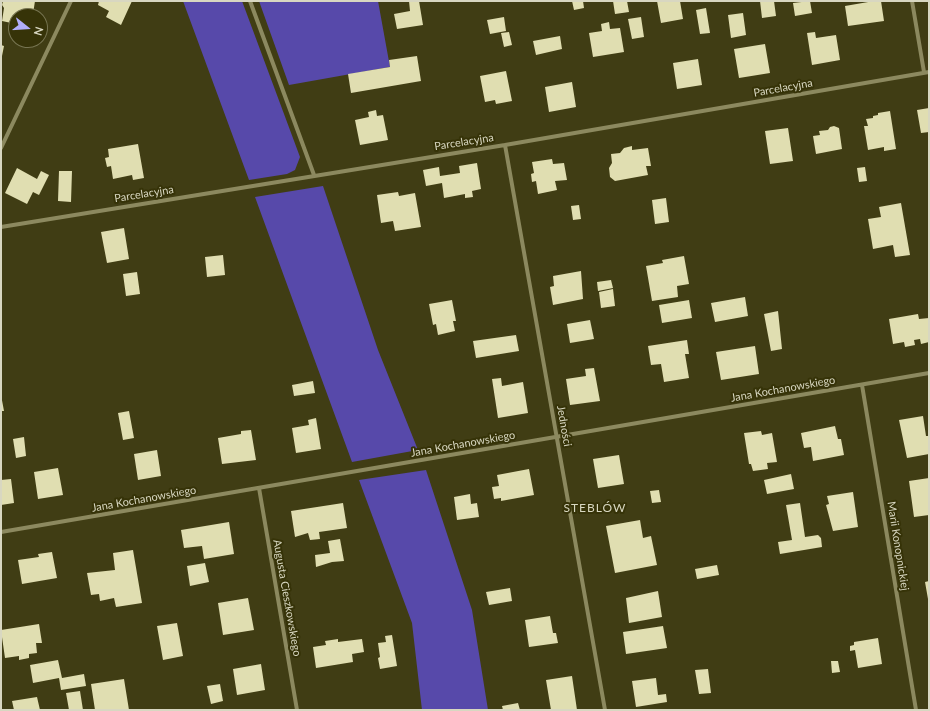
<!DOCTYPE html>
<meta charset="utf-8">
<style>
body{margin:0}
#map{position:relative;width:930px;height:711px;overflow:hidden;background:#403d14;font-family:Lato,sans-serif}
canvas{display:block}
.frame{position:absolute;inset:0;border:2px solid #d8d7c1;pointer-events:none}
.north{position:absolute;left:8px;top:8px;width:40px;height:40px;box-sizing:border-box;background:#363308;border:1px solid #777552;border-radius:50%;rotate:107deg;font-size:11px;font-weight:700;line-height:16px;text-align:center;color:#d8d7c1}
.north::after{content:'';display:block;margin:auto;width:14px;height:18px;background:#b1adfa;clip-path:polygon(50% 0,100% 100%,50% 72%,0 100%)}
</style>
<div id="map">
<canvas width="930" height="711"></canvas>
<div class="frame"></div>
<div class="north">N</div>
</div>
<script>
const ctx = document.querySelector('canvas').getContext('2d');
ctx.lineJoin = 'round';
function fill(path, color) {
  ctx.fillStyle = color;
  ctx.fill(path, 'evenodd');
}
function stroke(path, color, width, dash) {
  ctx.strokeStyle = color;
  ctx.lineWidth = width;
  ctx.lineCap = dash ? 'butt' : 'round';
  ctx.setLineDash(dash || []);
  ctx.stroke(path);
}
function label(font, color, halo, rows, align = 'center') {
  ctx.font = font + ' Lato,sans-serif';
  ctx.lineWidth = 4;
  ctx.setLineDash([]);
  ctx.textBaseline = 'middle';
  ctx.strokeStyle = halo;
  ctx.fillStyle = color;
  for (const [text, x, y, turn = 0] of rows) {
    ctx.save();
    ctx.translate(x, y);
    ctx.rotate((+turn || 0) * Math.PI / 180);
    ctx.textAlign = isNaN(turn) ? turn : align;
    if (halo) ctx.strokeText(text, 0, 0);
    ctx.fillText(text, 0, 0);
    ctx.restore();
  }
}
fill(new Path2D(`
 M183,1H242L300,157L295,170L287,174L249,180Z
 M259,1H378L390,67L289,85Z
 M323,186L378,350L418,450L352,462L255,197Z
 M426,470L472,610L488,710H422L412,623L359,480Z`), '#5749aa');
fill(new Path2D(`
 M3,1H35L33,14H35V16H16V24L2,21L4,8L2,5Z
 M99,1H132L121,25L106,17L109,11L98,5Z
 M409,1H419L423,25L397,29L394,14L410,11Z
 M572,1H583L584,8L574,10Z
 M613,1H627L629,12L615,14Z
 M657,1H680L683,19L661,23Z
 M760,1H774L776,16L762,18Z
 M810,1L812,13L795,16L793,3Z
 M874,1H881L884,21L848,26L845,6Z
 M706,8L710,33L700,34L696,10Z
 M743,13L746,35L731,38L728,15Z
 M504,17L506,31L490,34L487,20Z
 M641,17L644,37L632,39L628,19Z
 M609,22L610,29L620,28L624,52L593,57L589,33L602,31L601,24Z
 M509,32L512,45L504,47L501,33Z
 M815,32L816,38L836,35L840,60L812,65L807,33Z
 M560,36L562,49L536,55L533,41Z
 M765,44L770,73L739,78L734,49Z
 M1,45L4,46L2,56H1Z
 M417,56L421,81L351,93L348,74L390,67L389,60Z
 M698,59L702,85L677,89L673,63Z
 M506,71L512,101L496,104L495,100L485,102L480,76Z
 M572,82L576,107L549,112L545,87Z
 M929,108V132L921,133L917,110Z
 M376,110L377,116L383,115L388,140L360,145L355,120L369,117L368,112Z
 M890,111L896,149L884,151V147L868,150L864,126H868L866,119L873,118V116L878,115V113Z
 M834,126L839,128L842,149L816,154L813,136L820,135L819,131L828,130L830,127Z
 M788,128L793,161L770,164L765,131Z
 M138,144L144,178L133,180L132,175L113,179L111,166L107,167L105,158L109,157L108,149Z
 M632,146V150L648,148L651,166H646L648,175L615,181L610,177L609,168L612,163L611,154L620,153L624,148Z
 M552,159L553,164L564,163L567,180L555,181L557,190L538,194L536,181L532,182L531,174L534,173L532,162Z
 M477,163L481,189L472,191L473,197L465,198V194L444,198L442,183L426,186L423,170L439,167L440,176L460,173L459,166Z
 M865,167L867,181L859,182L857,168Z
 M17,168L37,179L41,171L49,175L39,195L33,192L27,204L5,193Z
 M59,171H72L71,202L58,201Z
 M398,192L399,196L415,193L421,227L395,231L393,221L381,223L377,195Z
 M666,198L669,222L655,224L652,200Z
 M901,203L910,255L895,257L893,245L873,249L868,219L881,217L879,207Z
 M579,205L581,219L573,220L571,206Z
 M124,228L129,259L107,263L101,232Z
 M223,255L225,275L207,277L205,257Z
 M684,256L689,284L677,286L678,297L652,301L646,266L663,263L662,260Z
 M581,271L583,299L553,305L550,287L554,286L553,276Z
 M137,272L140,294L126,296L123,274Z
 M611,280L613,288L598,291L597,282Z
 M613,289L615,306L601,308L599,292Z
 M745,297L748,316L715,322L711,303Z
 M452,300L456,321H453L455,331L438,335L436,324L433,325L429,304Z
 M689,300L692,318L662,323L659,305Z
 M778,311L782,349L771,351L764,314Z
 M918,314L919,319L929,318V342L921,344L920,339L914,340L915,345L905,347L904,342L893,344L889,319Z
 M590,320L594,339L570,343L567,324Z
 M516,335L519,351L476,358L473,341Z
 M687,340L689,354H685L689,378L664,382L661,364L651,365L648,346Z
 M755,346L759,374L721,380L716,352Z
 M594,368L600,401L570,405L566,379L586,376L585,369Z
 M501,378L502,386L523,382L528,413L498,418L492,379Z
 M313,381L315,393L294,396L292,385Z
 M1,395L4,411H1Z
 M129,411L134,438L123,440L118,413Z
 M923,416L926,436H929V454L907,458L899,420Z
 M316,418L321,449L296,453L292,428L309,425L308,420Z
 M835,426L838,439H841L844,455L813,461L811,447L804,448L801,433Z
 M251,430L256,460L222,464L218,438L241,434V431Z
 M761,431L762,435L772,433L777,462L767,463L768,469L753,471L751,464H749L744,433Z
 M24,437L26,456L16,458L13,439Z
 M157,450L161,476L138,480L134,454Z
 M619,455L624,484L598,488L593,459Z
 M58,468L63,495L38,499L34,472Z
 M529,469L534,495L501,501V498L494,499L492,487L499,486L497,475Z
 M791,474L794,489L767,494L764,480Z
 M929,478V515L914,517L909,481Z
 M11,479L14,503L1,505V480Z
 M659,490L661,502L652,503L650,491Z
 M853,492L858,527L833,531L826,505L829,504L827,496Z
 M470,494L471,504L477,503L479,517L457,520L454,497Z
 M343,503L347,528L319,532L320,539L310,540L308,533L295,537L291,511Z
 M800,503L805,537L818,535L821,538L822,547L780,554L778,542L792,540L786,505Z
 M640,520L643,538L651,536L657,565L615,573L606,526Z
 M229,522L234,554L204,559L202,546L184,548L181,530Z
 M340,539L344,561L332,562L316,567L315,555L330,553L328,541Z
 M133,550L142,603L116,607L114,598L100,601L99,594L91,595L87,573L115,570L113,553Z
 M52,552L57,578L22,584L18,560L39,557L38,554Z
 M205,563L209,582L190,586L187,566Z
 M717,565L719,575L697,579L695,569Z
 M929,581V599H928L925,582Z
 M510,588L512,601L489,605L486,592Z
 M658,591L662,617L629,623L626,598Z
 M248,598L254,630L223,635L218,603Z
 M550,616L553,633H556L558,643L529,647L525,620Z
 M177,623L183,656L163,660L157,626Z
 M39,624L42,643H36L37,653L29,654V658L19,660V656L5,658L1,630Z
 M663,626L667,648L626,654L623,632Z
 M392,635L397,666L380,669L378,658L380,657L378,643L386,642L385,636Z
 M878,638L882,664L858,668L855,650L850,651V646L854,645V642Z
 M338,639V642L362,639L364,652L352,654L353,662L316,668L313,647L326,645L325,641Z
 M58,660L62,678L84,674L86,686L61,690L59,678L33,683L30,665Z
 M831,661H838L840,672L832,673Z
 M261,664L265,690L237,695L233,669Z
 M708,669L711,693L699,694L695,670Z
 M572,676L577,710H551L546,680Z
 M656,678L658,695L666,694L667,702L636,707L632,681Z
 M124,679L129,710H95L91,684Z
 M220,684L223,701L211,704L207,686Z
 M80,691L83,710H69L66,693Z
 M37,697L40,710H14L12,701Z
 M518,703L520,710H503L502,706Z`), '#e0deb1');
stroke(new Path2D(`
 M250,1L314,175
 M912,1L924,72
 M505,145L605,710
 M1,148L71,1
 M1,227L505,145L929,72
 M862,385L916,710
 M259,488L297,710
 M1,532L929,373`), '#8c895f', 4);
label('11px', '#d8d7c1', '#363308', [
 ["Parcelacyjna",783,88,-10],
 ["Parcelacyjna",464,142,-9],
 ["Parcelacyjna",144,194,-9],
 ["Jana Kochanowskiego",783,389,-10],
 ["Jedności",564,426,80],
 ["Jana Kochanowskiego",463,444,-10],
 ["Jana Kochanowskiego",144,499,-10],
 ["Marii Konopnickiej",898,546,81],
 ["Augusta Cieszkowskiego",287,598,80]
]);
ctx.letterSpacing = '1px';
label('12px', '#d8d7c1', '#363308', [
 ["STEBLÓW",595,508]
]);
ctx.letterSpacing = '0px';
</script>
